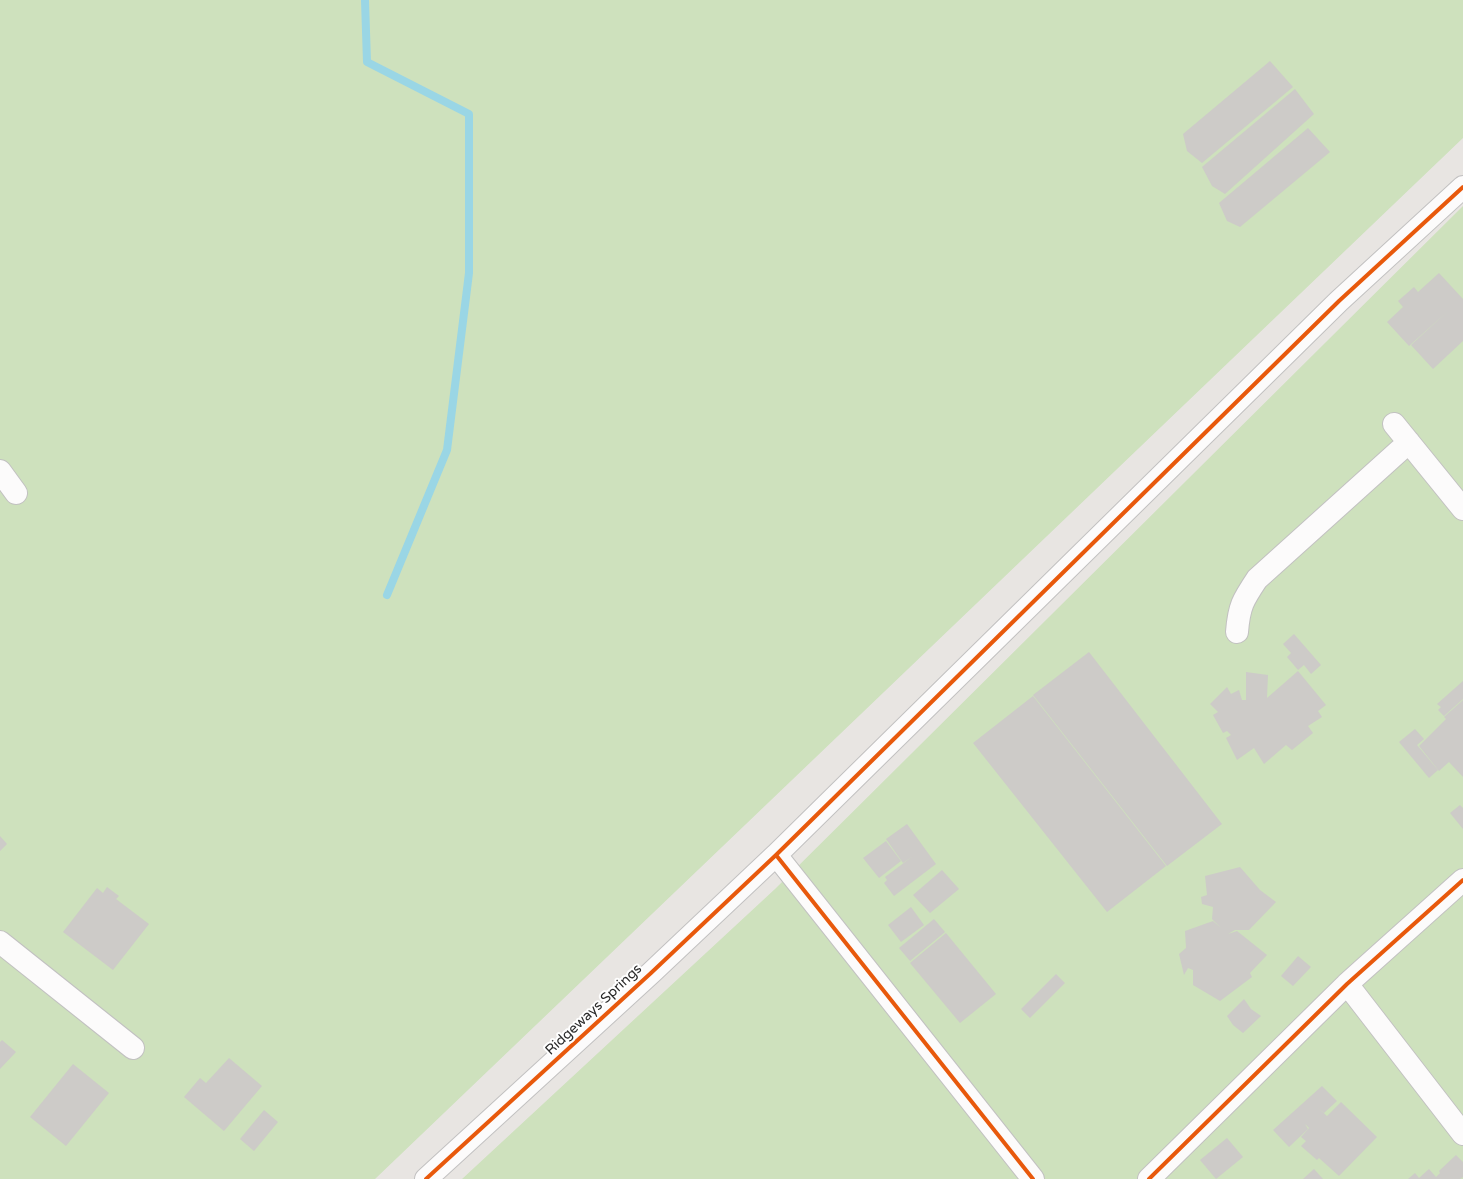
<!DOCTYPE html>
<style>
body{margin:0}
canvas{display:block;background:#e8e5e2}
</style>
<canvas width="1463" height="1179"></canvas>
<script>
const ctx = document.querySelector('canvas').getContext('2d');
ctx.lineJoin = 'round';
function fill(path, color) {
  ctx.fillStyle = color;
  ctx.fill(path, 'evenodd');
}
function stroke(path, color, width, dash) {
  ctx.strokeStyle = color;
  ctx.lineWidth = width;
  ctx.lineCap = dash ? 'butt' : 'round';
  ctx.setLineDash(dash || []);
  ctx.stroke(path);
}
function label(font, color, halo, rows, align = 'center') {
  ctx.font = font + ' "Varela Round",sans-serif';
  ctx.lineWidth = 4;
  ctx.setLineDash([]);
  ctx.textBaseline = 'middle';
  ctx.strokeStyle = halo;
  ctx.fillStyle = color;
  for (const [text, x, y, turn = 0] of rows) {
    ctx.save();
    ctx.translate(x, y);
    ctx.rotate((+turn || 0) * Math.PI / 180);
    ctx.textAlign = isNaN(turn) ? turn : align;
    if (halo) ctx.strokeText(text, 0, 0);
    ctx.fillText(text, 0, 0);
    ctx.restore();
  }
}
fill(new Path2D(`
 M0,0H1463V138L375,1179H0Z
 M1463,206V1179H462L775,889Z`), '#cee1bd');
stroke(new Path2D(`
 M365,0L367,62L469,114V273L447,450L387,595`), '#9ad6e5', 8);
fill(new Path2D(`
 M1270,61L1293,87L1202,163L1187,151L1183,134Z
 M1295,89L1314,114L1225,194L1212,186L1202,167Z
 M1308,128L1330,152L1240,227L1227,221L1219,203Z
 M1439,273L1463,299V341L1433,369L1411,345L1448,311L1409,346L1387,322L1403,307L1398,301L1414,287L1418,292Z
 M1294,634L1321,665L1311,674L1304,665L1298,670L1287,657L1291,653L1283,644Z
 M1089,652L1222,824L1167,866L1033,695Z
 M1298,671L1326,705L1318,711L1322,717L1308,726L1313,733L1292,750L1286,745L1264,764L1254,748L1237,760L1226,738L1231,735L1227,731L1223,733L1213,715L1218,712L1210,704L1227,687L1231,694L1239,690L1242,700H1246V672L1268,675L1267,698Z
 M1463,681V699L1444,716L1438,710L1441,707L1437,704Z
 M1033,696L1166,866L1107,912L973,743Z
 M1463,700V777L1449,762L1439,771L1419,746L1446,719L1444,717Z
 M1415,729L1424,739L1417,745L1438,770L1429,778L1399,742Z
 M1460,805L1463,808V829L1450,813Z
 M907,824L936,864L894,896L884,883L887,880L885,877L913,856L903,863L886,839Z
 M0,836L7,844L0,851Z
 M886,841L901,861L879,878L863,858Z
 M1240,867L1260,890L1276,902L1249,930H1235L1228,934L1237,931L1267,955L1250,973L1252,977L1220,1001L1193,985V970L1188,968L1184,975L1179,954L1186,948L1185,931L1213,921L1221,928L1212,919L1213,907L1202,904L1201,897L1207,895L1205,876Z
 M942,870L959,889L930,913L913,895Z
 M107,887L119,896L116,899L149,924L113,970L63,932L97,888L103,893Z
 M911,907L924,925L901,942L888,925Z
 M934,919L945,932L910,961L899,948Z
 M946,933L996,994L960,1023L910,963Z
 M1298,956L1311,967L1293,986L1281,976Z
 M1056,974L1065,983L1030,1018L1021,1009Z
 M1244,999L1251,1009L1261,1016L1243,1033L1233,1025L1227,1016Z
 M2,1040L16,1052L0,1069V1042Z
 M229,1058L262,1086L224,1131L184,1097L200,1078L206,1083Z
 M73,1064L109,1093L66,1146L30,1117Z
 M1322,1086L1337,1101L1324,1113L1316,1106L1327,1116L1341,1102L1377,1137L1339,1176L1319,1158L1317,1160L1301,1146L1306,1141L1301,1137L1310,1127L1309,1128L1305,1124L1308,1129L1289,1147L1273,1130Z
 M264,1110L278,1122L254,1151L240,1139Z
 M1227,1138L1243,1157L1216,1179L1200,1160Z
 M1456,1155L1463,1162V1177L1460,1179H1408L1415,1173L1419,1178L1429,1169L1436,1177L1440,1173L1439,1171Z
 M1314,1169L1323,1179H1303Z`), '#cdcbc8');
const minor = new Path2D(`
 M1394,424L1463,509
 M0,471L16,493
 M1237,632C1239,606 1243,600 1257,579L1409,442
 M0,942L133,1048
 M1347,984L1463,1134
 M426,1179L651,973L776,855
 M1033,1179L776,855L1339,301L1463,187
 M1149,1179L1347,984L1463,880`);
stroke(minor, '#c2c1c1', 24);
stroke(minor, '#fcfbfb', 22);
stroke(new Path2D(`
 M426,1179L651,973L776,855
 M1033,1179L776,855L1339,301L1463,187
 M1149,1179L1347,984L1463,880`), '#e8590c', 4);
label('14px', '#2b2b2b', '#fff', [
 ["Ridgeways Springs",594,1010,-43]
]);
</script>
